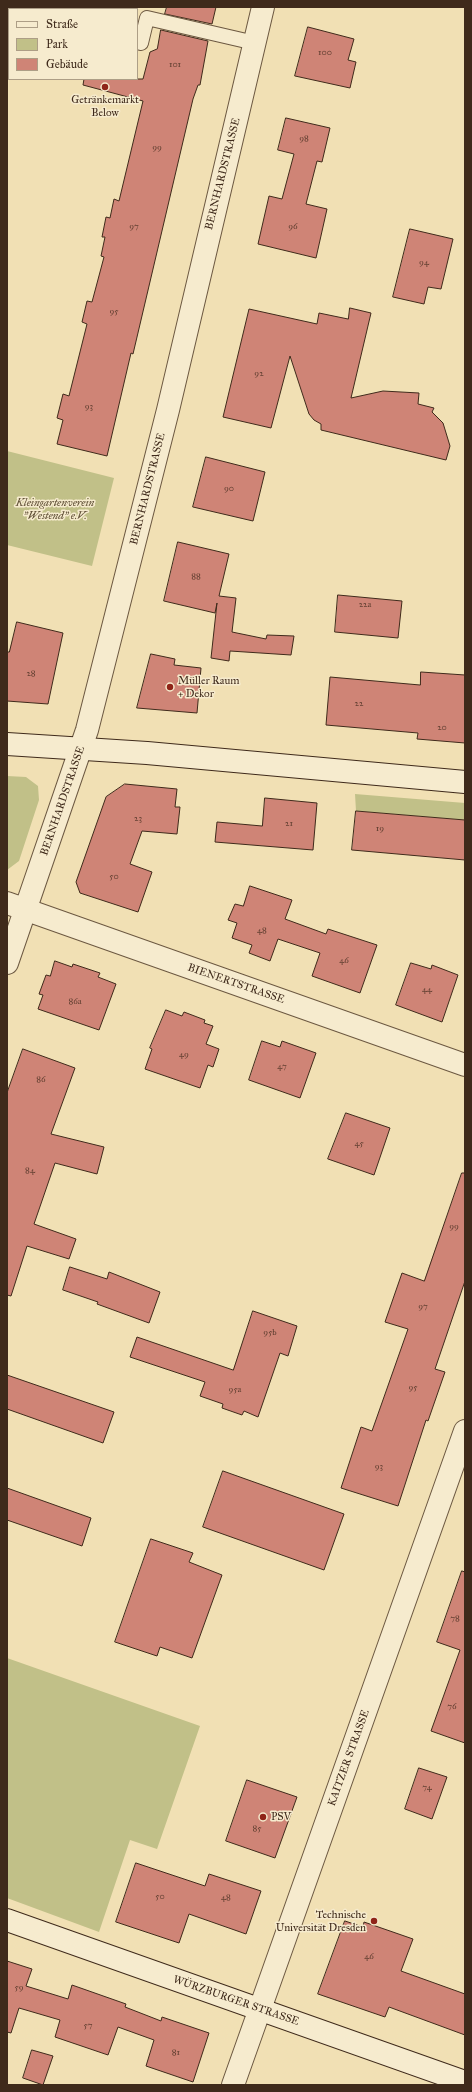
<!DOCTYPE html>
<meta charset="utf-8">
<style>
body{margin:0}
#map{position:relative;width:472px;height:2092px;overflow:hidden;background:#f1e0b4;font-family:"IM FELL Great Primer",serif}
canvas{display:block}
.frame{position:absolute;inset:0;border:8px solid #3f2a1b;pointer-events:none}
.legend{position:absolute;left:8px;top:8px;width:130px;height:72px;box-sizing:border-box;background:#f6ebce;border:1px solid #ad9e86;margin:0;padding:5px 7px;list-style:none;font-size:12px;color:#3f2a1b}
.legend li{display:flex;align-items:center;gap:8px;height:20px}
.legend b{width:20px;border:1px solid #ad9e86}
</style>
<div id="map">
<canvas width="472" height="2092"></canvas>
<div class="frame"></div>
<ul class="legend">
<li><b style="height:5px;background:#f6ebce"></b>Straße</li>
<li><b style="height:11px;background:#c1c088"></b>Park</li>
<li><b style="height:11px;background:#cf8476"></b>Gebäude</li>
</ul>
</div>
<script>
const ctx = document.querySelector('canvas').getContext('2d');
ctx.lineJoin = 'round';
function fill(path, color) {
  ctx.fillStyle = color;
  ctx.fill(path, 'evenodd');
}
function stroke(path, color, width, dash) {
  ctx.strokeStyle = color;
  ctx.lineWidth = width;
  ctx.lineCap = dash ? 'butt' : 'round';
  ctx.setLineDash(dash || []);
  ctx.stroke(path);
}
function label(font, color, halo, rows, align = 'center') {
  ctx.font = font + ' "IM FELL Great Primer",serif';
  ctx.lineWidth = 3;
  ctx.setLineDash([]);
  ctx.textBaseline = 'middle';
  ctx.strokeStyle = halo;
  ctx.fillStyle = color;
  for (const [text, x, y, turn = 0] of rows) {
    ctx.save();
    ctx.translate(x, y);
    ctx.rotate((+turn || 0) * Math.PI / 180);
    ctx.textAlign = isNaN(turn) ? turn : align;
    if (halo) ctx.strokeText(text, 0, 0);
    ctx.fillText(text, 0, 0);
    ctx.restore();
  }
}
fill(new Path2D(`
 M7,451L114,478L92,566L7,545Z
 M7,776L26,777L38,786L39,800L19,861L7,870Z
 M355,794L465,803V820L356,811Z
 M7,1658L200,1726L157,1849L130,1840L99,1932L7,1898Z`), '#c1c088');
const building = new Path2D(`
 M167,7H216L212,24L165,14Z
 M308,27L354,39L348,60L356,62L350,88L295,76Z
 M161,30L208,41L200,85H198L193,99L133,354L131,353L107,456L57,444L63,420L57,418L63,394L69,396L87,324L82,322L87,301L92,302L104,257L101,256L105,237H102L106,217L110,218L114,199L119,201L143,101L83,85L84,79H143L150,52L157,49Z
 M286,118L330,128L322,162L317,161L306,204L327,209L316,258L258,244L269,196L282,199L294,154L278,150Z
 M410,229L453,239L441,289L428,287L424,304L393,297Z
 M350,308L371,313L351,398L383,391L419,393L418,404L434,408L432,412L443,423L450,446L446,460L321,430V424L314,420L309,414L290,356L271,428L223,417L249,309L317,324L319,313L348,319Z
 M206,457L265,472L253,521L193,507Z
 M178,542L229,554L219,596L236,598L232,632L266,639L267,635L294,636L291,655L230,651L229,661L211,658L217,603L215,613L164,601Z
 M338,595L402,601L398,638L335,632Z
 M17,622L63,633L48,704L7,701V652H9Z
 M151,654L175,659L174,665L201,668L197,713L137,708Z
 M421,672L465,675V743L417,739L418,733L326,725L330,677L420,685Z
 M125,784L177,789L175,807H180L177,834L142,831L130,864L152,872L138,912L80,893L76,882L106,797Z
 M265,798L317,803L313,850L215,842L217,822L262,826Z
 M356,811L465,820V860L352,850Z
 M250,886L292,900L285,919L326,934L328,929L377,945L360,993L312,976L320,953L278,939L270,961L249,953L252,945L232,938L237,923L228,920L235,904L243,906Z
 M55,961L72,967L73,964L100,973L98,977L116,984L99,1030L38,1009L43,995L39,994L46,975L50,976Z
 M411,963L431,969L432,965L458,975L442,1022L396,1005Z
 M166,1010L182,1016L184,1012L205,1020L204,1023L213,1026L206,1044L219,1049L213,1067L208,1065L200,1088L145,1069L152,1049L150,1048Z
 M262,1041L280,1047L282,1041L316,1053L300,1098L249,1080Z
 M23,1049L75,1068L51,1134L104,1147L97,1174L55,1163L34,1224L76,1239L69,1259L27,1246L11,1296L7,1295V1093Z
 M346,1113L390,1128L374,1175L328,1159Z
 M462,1173H465V1281L435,1369L445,1372L428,1421L426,1420L398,1506L341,1488L361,1427L372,1431L408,1329L385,1322L402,1273L424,1281Z
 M70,1267L107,1279L109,1272L160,1292L149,1323L97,1304L98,1302L63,1290Z
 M253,1311L297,1326L288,1356L280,1353L258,1417L244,1411L242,1415L222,1408L223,1404L200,1396L205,1382L130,1357L137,1337L233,1370Z
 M7,1375L114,1412L103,1443L7,1409Z
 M223,1471L344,1514L324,1570L203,1527Z
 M7,1488L91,1518L82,1546L7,1520Z
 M151,1539L193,1553L189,1562L222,1575L192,1658L160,1647L157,1656L115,1642Z
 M462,1571L465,1572V1743L431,1731L460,1650L437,1642Z
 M419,1768L447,1777L432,1819L405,1809Z
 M247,1780L297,1797L275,1858L226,1841Z
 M136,1863L205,1886L209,1874L261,1891L246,1934L189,1914L179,1943L116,1922Z
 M345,1921L363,1927L364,1922L413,1939L401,1971L465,1994V2035L389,2007L385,2017L318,1994Z
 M7,1961L32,1969L26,1986L68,1999L72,1985L126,2004L125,2007L161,2021L162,2017L209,2033L193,2082L146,2066L154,2040L118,2027L108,2055L55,2037L60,2020L19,2008L11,2033L7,2032Z
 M32,2050L53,2056L43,2085L23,2078Z`);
fill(building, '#cf8476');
stroke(building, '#3f2a1b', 1);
const lane = new Path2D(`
 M137,42L141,43L147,18L255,43`);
const street = new Path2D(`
 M7,903L465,1065
 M7,963L87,730L168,410L263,7
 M233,2085L465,1431`);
const secondary = new Path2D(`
 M7,744L147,753L465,782
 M7,1920L465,2082`);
stroke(lane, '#6c5841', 16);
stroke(street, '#6c5841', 24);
stroke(secondary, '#3f2a1b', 24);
stroke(lane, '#f6ebce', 14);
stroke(street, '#f6ebce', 22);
stroke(secondary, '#f6ebce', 22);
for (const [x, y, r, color] of [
 [105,87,4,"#8f2418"],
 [170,687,4,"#8f2418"],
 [263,1817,4,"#8f2418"],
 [374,1921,4,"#8f2418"]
]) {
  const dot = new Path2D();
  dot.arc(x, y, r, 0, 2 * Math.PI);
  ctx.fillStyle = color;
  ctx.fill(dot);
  stroke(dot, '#f6ebce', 1.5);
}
label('9px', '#634032', null, [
 ["100",325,53],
 ["101",175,65],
 ["98",304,139],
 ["99",157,148],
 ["97",134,227],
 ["96",293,227],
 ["94",424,263],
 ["95",114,312],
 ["92",259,374],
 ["93",89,407],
 ["90",229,489],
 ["88",196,577],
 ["22a",365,605],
 ["28",31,674],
 ["22",359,704],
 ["20",442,728],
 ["23",138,819],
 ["21",289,824],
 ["19",380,829],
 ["50",114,877],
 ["48",262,931],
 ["46",344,961],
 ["44",427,990],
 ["86a",75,1002],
 ["49",184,1055],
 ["47",282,1067],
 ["86",41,1080],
 ["45",359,1144],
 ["84",30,1171],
 ["99",454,1227],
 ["97",423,1307],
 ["95b",270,1333],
 ["95",413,1388],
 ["95a",235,1390],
 ["93",379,1467],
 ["78",455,1619],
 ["76",452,1707],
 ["74",427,1788],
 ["85",257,1829],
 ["50",160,1897],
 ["48",226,1898],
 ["46",369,1957],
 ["59",19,1988],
 ["57",88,2026],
 ["81",176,2053]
]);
label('11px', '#3f2a1b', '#f6ebce', [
 ["Getränkemarkt",105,100,"center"],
 ["Below",105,113,"center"],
 ["Müller Raum",178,681],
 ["+ Dekor",178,694],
 ["PSV",271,1817],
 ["Technische",366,1915,"right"],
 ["Universität Dresden",366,1928,"right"]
], 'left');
label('11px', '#3f2a1b', '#f6ebce', [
 ["BERNHARDSTRASSE",223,174,-76],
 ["BERNHARDSTRASSE",148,489,-76],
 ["BERNHARDSTRASSE",63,801,-71],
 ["BIENERTSTRASSE",236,984,19],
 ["KAITZER STRASSE",349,1758,-70],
 ["WÜRZBURGER STRASSE",236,2001,19]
]);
label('italic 11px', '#605036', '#f6ebce', [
 ["Kleingartenverein",55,503],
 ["\"Westend\" e.V.",55,516]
]);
</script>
